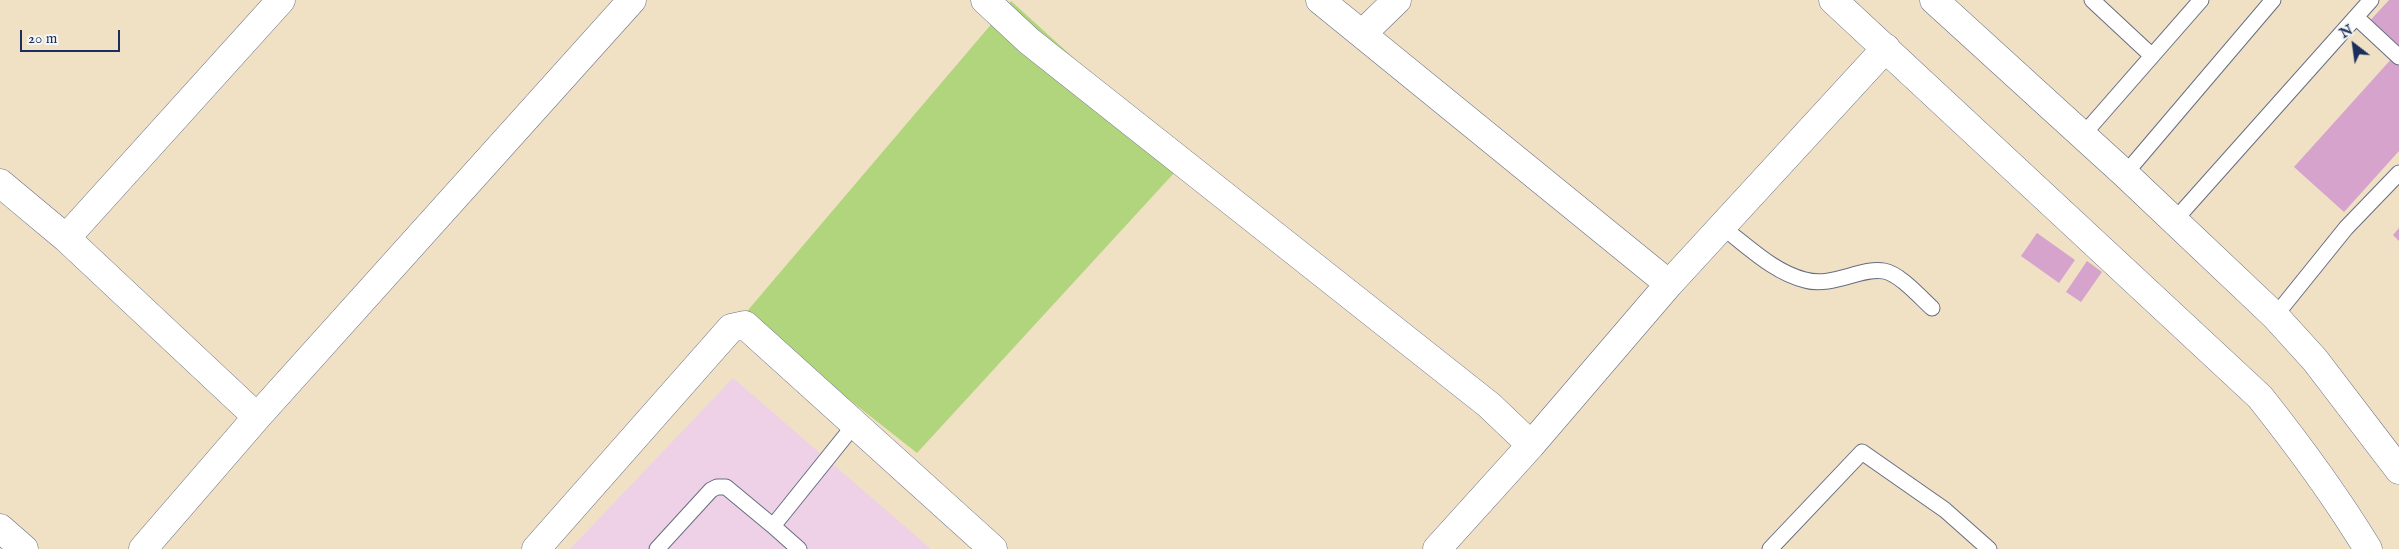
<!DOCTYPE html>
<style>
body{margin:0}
#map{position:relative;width:2399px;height:549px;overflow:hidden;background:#f0e1c5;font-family:"IM FELL English",serif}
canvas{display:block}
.north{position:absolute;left:2329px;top:20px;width:50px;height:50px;-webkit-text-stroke:4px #f6f6f2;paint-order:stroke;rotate:330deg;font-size:14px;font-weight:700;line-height:20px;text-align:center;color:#1b2f5e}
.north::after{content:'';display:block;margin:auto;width:18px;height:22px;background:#1b2f5e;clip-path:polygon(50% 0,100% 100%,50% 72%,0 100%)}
.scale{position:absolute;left:20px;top:30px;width:100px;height:22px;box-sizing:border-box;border:2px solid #1b2f5e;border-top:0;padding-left:6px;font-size:15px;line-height:18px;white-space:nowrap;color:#1b2f5e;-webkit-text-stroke:4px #f6f6f2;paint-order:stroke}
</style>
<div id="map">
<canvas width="2399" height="549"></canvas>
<div class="north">N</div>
<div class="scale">20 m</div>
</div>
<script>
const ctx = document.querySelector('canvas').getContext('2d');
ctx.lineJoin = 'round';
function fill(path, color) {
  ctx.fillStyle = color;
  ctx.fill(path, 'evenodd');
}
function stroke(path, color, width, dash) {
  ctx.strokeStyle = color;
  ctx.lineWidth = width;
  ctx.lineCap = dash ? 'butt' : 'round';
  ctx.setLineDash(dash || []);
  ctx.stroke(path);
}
fill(new Path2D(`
 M733,378L931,549H570Z`), '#eed0e7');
fill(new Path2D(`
 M1011,1L1186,160L917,453L743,316Z`), '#b1d57d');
fill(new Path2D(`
 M2389,0H2399V55L2366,25Z
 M2394,56L2399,60V151L2344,212L2294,167Z
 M2399,228V241L2393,235Z
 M2037,233L2075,260L2059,283L2021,256Z
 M2087,261L2102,272L2081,302L2066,292Z`), '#d5a3cc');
const service = new Path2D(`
 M2092,0L2151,55
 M2356,17L2399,57
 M2082,136L2201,0
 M2125,174L2273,0
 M2174,221L2371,0
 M1722,227C1748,246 1773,272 1805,280C1832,288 1861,267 1884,271C1900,274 1920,297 1932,308
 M2275,316L2346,228L2399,173
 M773,526L799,549
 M657,549L711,490L717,487H726L773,526L855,424
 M1770,549L1862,452L1945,510L1989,549`);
const minor = new Path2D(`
 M985,0L1029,41L1489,405L1531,445
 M1320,0L1669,284
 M1362,34L1397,0
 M0,183L66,238L257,417
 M66,238L281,0
 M0,528L24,549
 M143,549L257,417L632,0
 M536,549L731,328L745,325L993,549
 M1437,549L1531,445L1669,284L1886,48`);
const tertiary = new Path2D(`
 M1833,0L2260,397C2299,446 2335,495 2368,549
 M1934,0L2125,174L2275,316L2315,360L2399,470`);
stroke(service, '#666d82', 17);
stroke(minor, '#666d82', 29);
stroke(tertiary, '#666d82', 29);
stroke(service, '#fff', 15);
stroke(minor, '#fff', 28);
stroke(tertiary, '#fff', 28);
</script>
